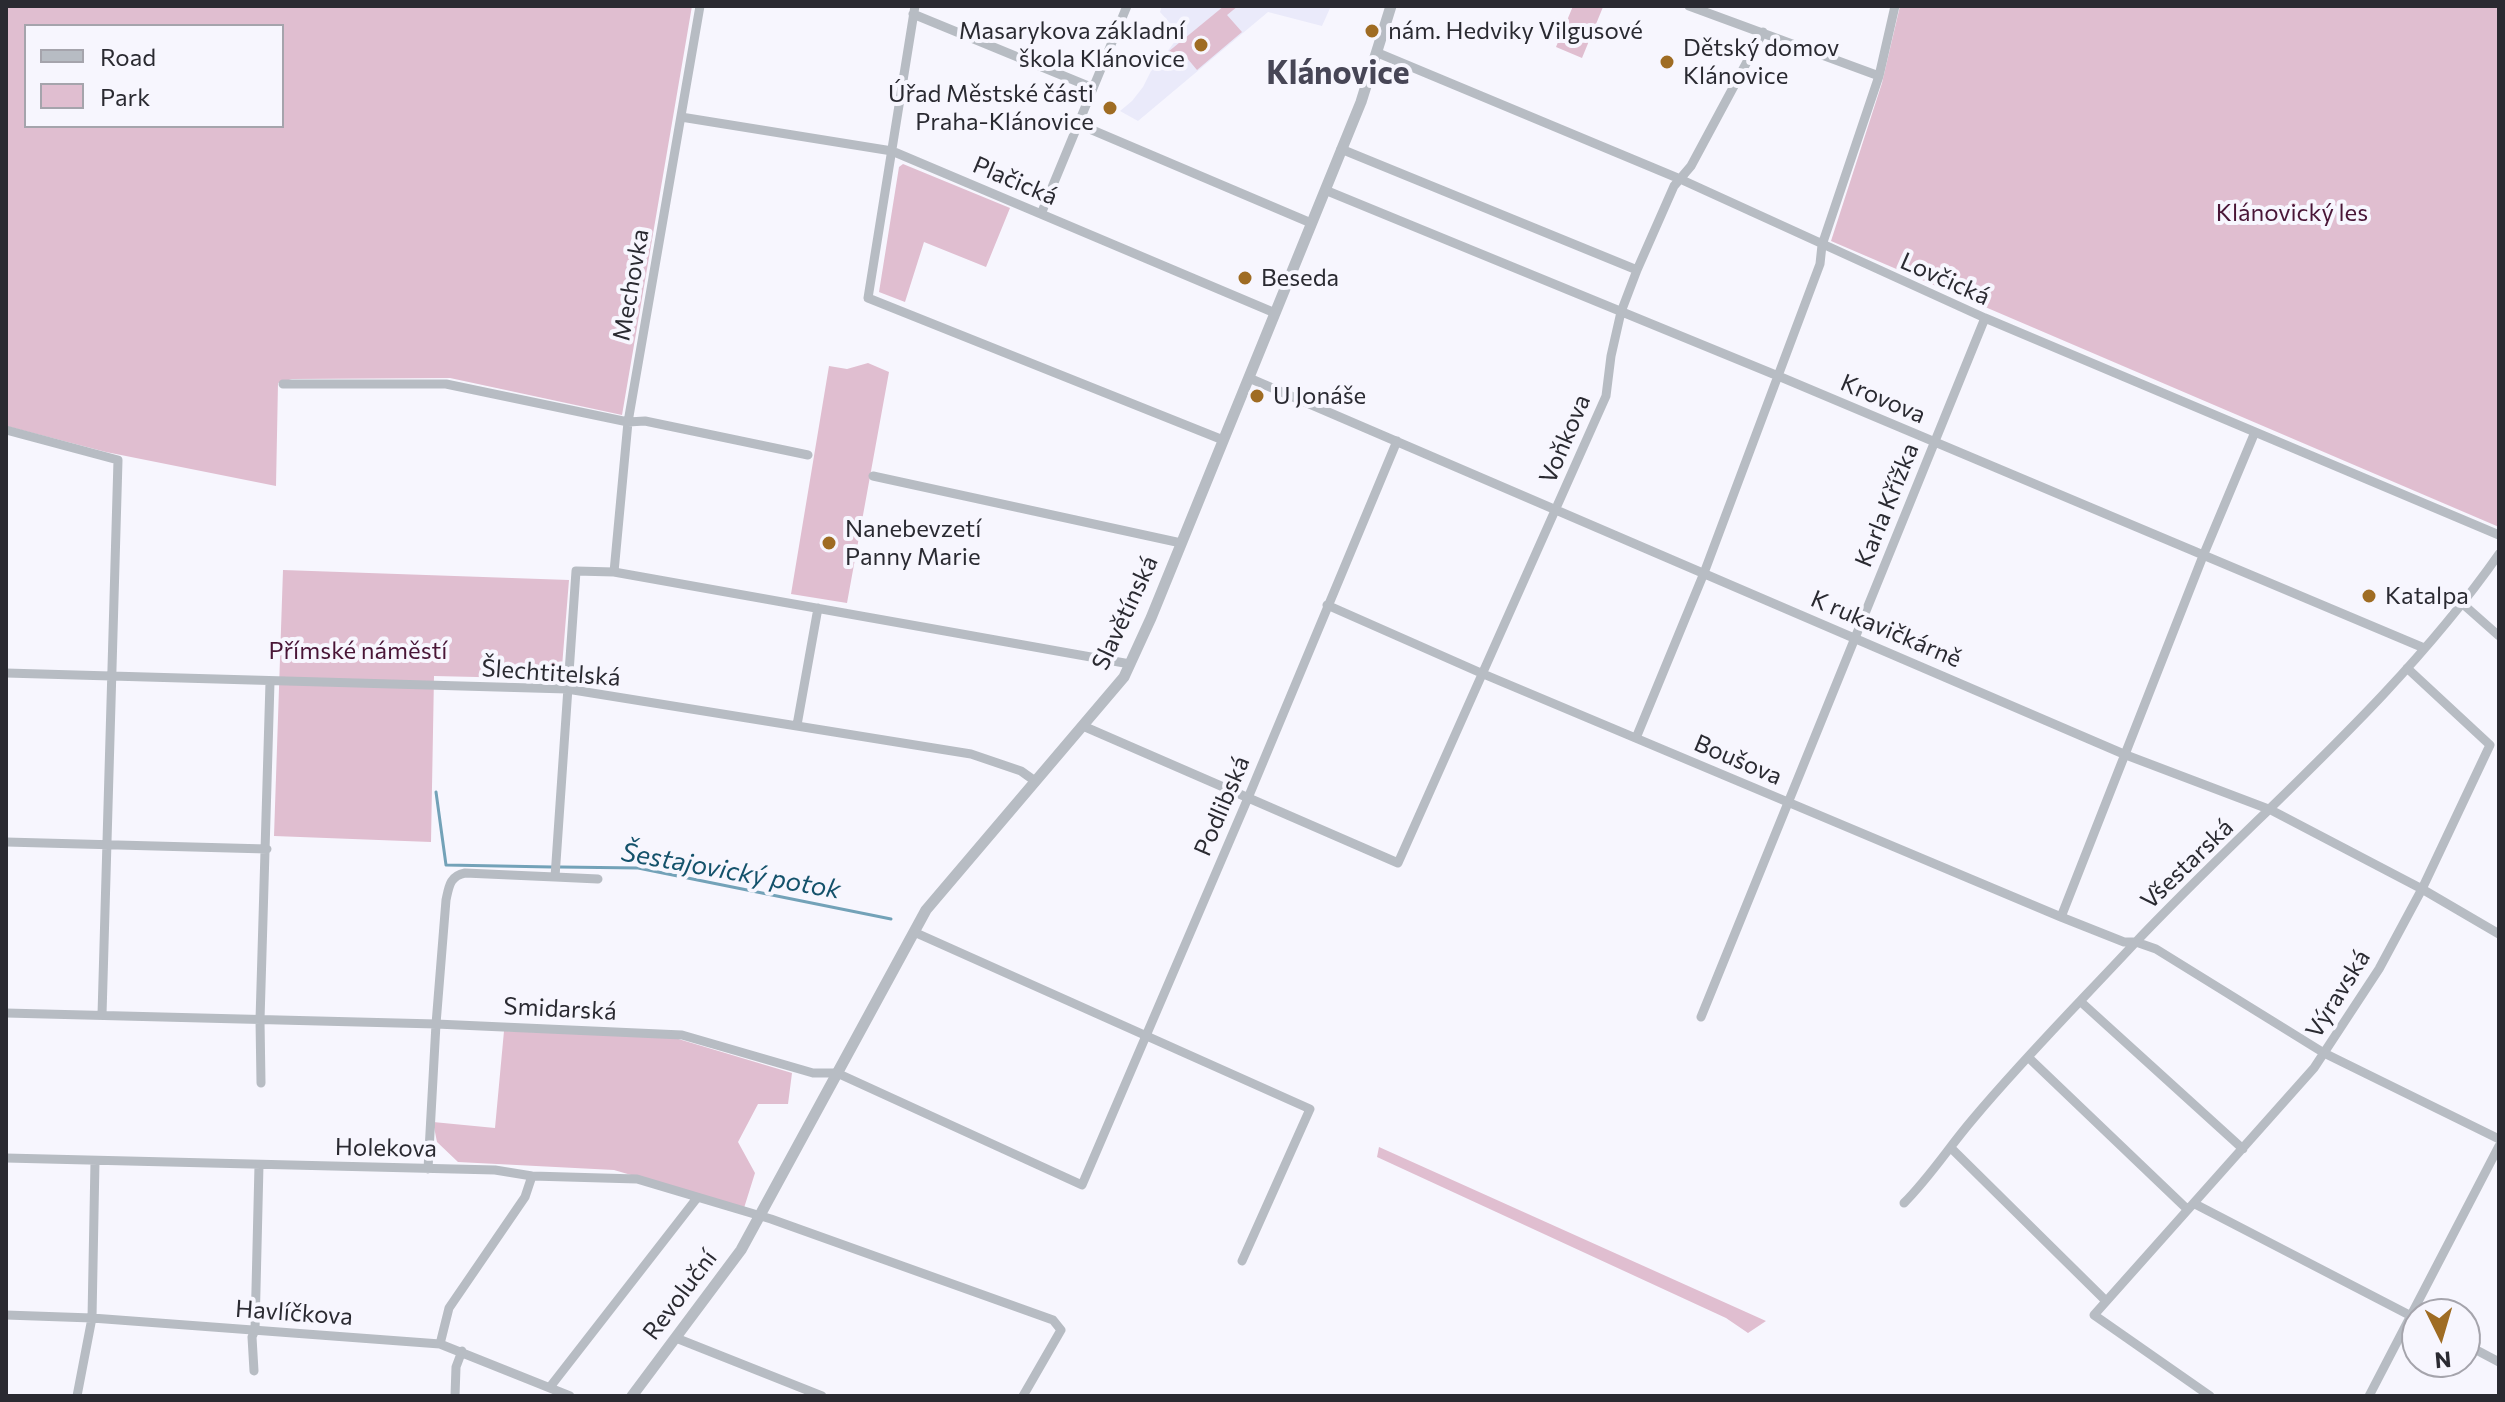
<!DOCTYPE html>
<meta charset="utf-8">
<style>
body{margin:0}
#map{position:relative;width:2505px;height:1402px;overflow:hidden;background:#f7f6fe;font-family:Commissioner,sans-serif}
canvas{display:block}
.frame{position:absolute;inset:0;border:8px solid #2a2a31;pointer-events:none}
.legend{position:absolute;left:24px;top:24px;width:260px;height:104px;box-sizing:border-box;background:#f7f6fe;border:2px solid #a5a4ac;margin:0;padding:10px 14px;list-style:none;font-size:24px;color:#2a2a31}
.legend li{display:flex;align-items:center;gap:16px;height:40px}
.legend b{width:40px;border:2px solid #a5a4ac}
.north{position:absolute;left:2401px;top:1298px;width:80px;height:80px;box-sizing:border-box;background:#f7f6fe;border:2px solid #a5a4ac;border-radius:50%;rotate:175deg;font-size:22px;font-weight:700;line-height:32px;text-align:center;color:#2a2a31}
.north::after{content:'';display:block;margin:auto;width:28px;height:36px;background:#9f6c23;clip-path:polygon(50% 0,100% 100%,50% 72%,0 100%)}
</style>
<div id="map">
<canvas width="2505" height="1402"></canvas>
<div class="frame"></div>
<ul class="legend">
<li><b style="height:10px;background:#b7bcc3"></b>Road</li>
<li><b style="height:22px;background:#e0bed0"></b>Park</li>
</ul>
<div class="north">N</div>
</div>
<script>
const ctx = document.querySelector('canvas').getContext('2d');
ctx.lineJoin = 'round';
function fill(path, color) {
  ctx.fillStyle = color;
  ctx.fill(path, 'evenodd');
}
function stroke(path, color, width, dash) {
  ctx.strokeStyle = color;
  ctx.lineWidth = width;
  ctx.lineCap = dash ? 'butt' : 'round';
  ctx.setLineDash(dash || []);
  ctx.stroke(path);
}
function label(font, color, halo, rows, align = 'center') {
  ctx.font = font + ' Commissioner,sans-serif';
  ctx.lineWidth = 8;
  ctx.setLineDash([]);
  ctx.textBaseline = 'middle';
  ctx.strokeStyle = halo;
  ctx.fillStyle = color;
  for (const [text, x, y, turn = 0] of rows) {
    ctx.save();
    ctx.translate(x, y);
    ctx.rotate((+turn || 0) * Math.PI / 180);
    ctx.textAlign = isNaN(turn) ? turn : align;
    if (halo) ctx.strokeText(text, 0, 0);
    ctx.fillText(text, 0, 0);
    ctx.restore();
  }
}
fill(new Path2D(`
 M1162,6H1331L1322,26L1268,12L1138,121L1120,111L1132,101L1143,87L1159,55H1165L1178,37L1177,31L1160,12Z`), '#eaeafa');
fill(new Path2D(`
 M6,6H692L622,415L450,378L292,379L278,383L276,486L106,452L6,426ZM26,26H282V126H26Z
 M1224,6H1238L1227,15L1242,32L1197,70L1182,52L1173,59L1168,52Z
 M1573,6L1603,7L1582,58L1556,47Z
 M1900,6H2499V527L1831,241L1882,83Z
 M903,164L1010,208L986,267L924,242L905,302L879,292L899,167Z
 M868,363L889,372L847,603L791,594L829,366L847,369Z
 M283,570L569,580L561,679L434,676L431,842L274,836Z
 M504,1031L675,1038L792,1073L788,1104H758L738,1142L755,1173L744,1208L614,1170L458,1162L437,1142L433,1122L495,1128Z
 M1379,1147L1766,1321L1748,1333L1726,1318L1377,1157Z`), '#e0bed0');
stroke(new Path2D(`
 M436,792L446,865L552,867
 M560,867L638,868L891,919`), '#73a2b8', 3);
stroke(new Path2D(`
 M915,6L868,298L1223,440
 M1689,6L1879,76
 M913,14L1093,88
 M1378,53L1680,179L1985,318L2499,535
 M681,117L892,151L1275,313
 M1078,124L1311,223
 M1341,149L1637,270
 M1325,190L1783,378L2424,648
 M1041,214L1127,6
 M1249,378L2126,755L2271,810L2422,889L2499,934
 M283,384H446L628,422L645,421L808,455
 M6,430L118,460L102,1015
 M873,476L1181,543
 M614,572L628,422L700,6
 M1327,605L1481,673L2061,917L2124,942H2136L2156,949L2324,1053L2499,1139
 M2464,605L2499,636
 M6,673L567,689L971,754L1021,771L1035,781
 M797,725L818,608
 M1083,726L1398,863L1606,396L1611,356L1621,312L1637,270L1674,186L1691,166L1763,32
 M1636,738L1704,573L1820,264L1822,245L1879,76L1895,6
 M6,842L267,849
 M555,877L598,879
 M2061,917L2203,556L2255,432
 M914,932L1310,1109L1242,1261
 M2081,1002L2243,1149
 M6,1013L436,1024L682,1035L813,1073H837L1082,1185L1248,798L1397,441
 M1701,1017L1985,318
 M2029,1058L2187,1209
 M261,1083L260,1020L270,682
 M1951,1148L2105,1300
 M6,1158L495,1170L532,1176L637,1179L771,1219L1053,1320L1061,1330L1023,1396
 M428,1169L436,1024L446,900C449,886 450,876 465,873L555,877L576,571L614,572L1130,664
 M1904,1203C1930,1177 1949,1147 1973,1119C2024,1058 2080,1002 2134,944C2256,815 2396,701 2499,554
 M2195,1204L2417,1319
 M6,1315L92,1318L440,1344L570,1396
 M676,1338L822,1396
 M440,1344L449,1308L525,1197L532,1176
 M2465,1344L2499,1362
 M254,1371L252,1337L255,1330L259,1165
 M550,1387L697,1198
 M77,1396L92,1318L95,1161
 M455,1396L456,1367L462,1351
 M2210,1396L2094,1315L2314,1068L2379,969L2422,889L2490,745L2407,668
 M2369,1396L2499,1146`), '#b7bcc3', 9);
stroke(new Path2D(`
 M632,1396L741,1250L926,910L1124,677L1151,618L1361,102L1391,6`), '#b7bcc3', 11);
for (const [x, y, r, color] of [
 [1372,31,8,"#9f6c23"],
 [1201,45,8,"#9f6c23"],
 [1667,62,8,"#9f6c23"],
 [1110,108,8,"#9f6c23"],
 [1245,278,8,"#9f6c23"],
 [1257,396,8,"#9f6c23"],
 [829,543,8,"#9f6c23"],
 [2369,596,8,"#9f6c23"]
]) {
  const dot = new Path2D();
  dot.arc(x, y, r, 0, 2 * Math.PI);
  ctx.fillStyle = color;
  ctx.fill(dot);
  stroke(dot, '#f7f6fe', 3);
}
label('24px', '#2a2a31', '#f7f6fe', [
 ["Masarykova základní",1185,31,"right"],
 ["škola Klánovice",1185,59,"right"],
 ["nám. Hedviky Vilgusové",1388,31],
 ["Dětský domov",1683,48],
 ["Klánovice",1683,76],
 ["Úřad Městské části",1094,94,"right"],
 ["Praha-Klánovice",1094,122,"right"],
 ["Beseda",1261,278],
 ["U Jonáše",1273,396],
 ["Nanebevzetí",845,529],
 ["Panny Marie",845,557],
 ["Katalpa",2385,596]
], 'left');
label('24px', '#2a2a31', '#f7f6fe', [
 ["Plačická",1015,181,23],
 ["Lovčická",1945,279,24],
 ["Mechovka",631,285,-80],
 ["Krovova",1883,399,23],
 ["Voňkova",1565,439,-67],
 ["Karla Křížka",1887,505,-68],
 ["Slavětínská",1125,613,-65],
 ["K rukavičkárně",1886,629,23],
 ["Šlechtitelská",551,673,4],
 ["Boušova",1738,760,23],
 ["Podlibská",1222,806,-67],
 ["Všestarská",2187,864,-44],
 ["Výravská",2338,994,-58],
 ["Smidarská",560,1009,3],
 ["Holekova",386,1148,1],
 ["Revoluční",680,1295,-53],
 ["Havlíčkova",294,1313,4]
]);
label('24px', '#491536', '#f7f6fe', [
 ["Klánovický les",2292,213],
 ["Přímské náměstí",358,651]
]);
label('italic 26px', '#14526b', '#f7f6fe', [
 ["Šestajovický potok",731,871,10]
]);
label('bold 32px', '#474656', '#f7f6fe', [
 ["Klánovice",1338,73]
]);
</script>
